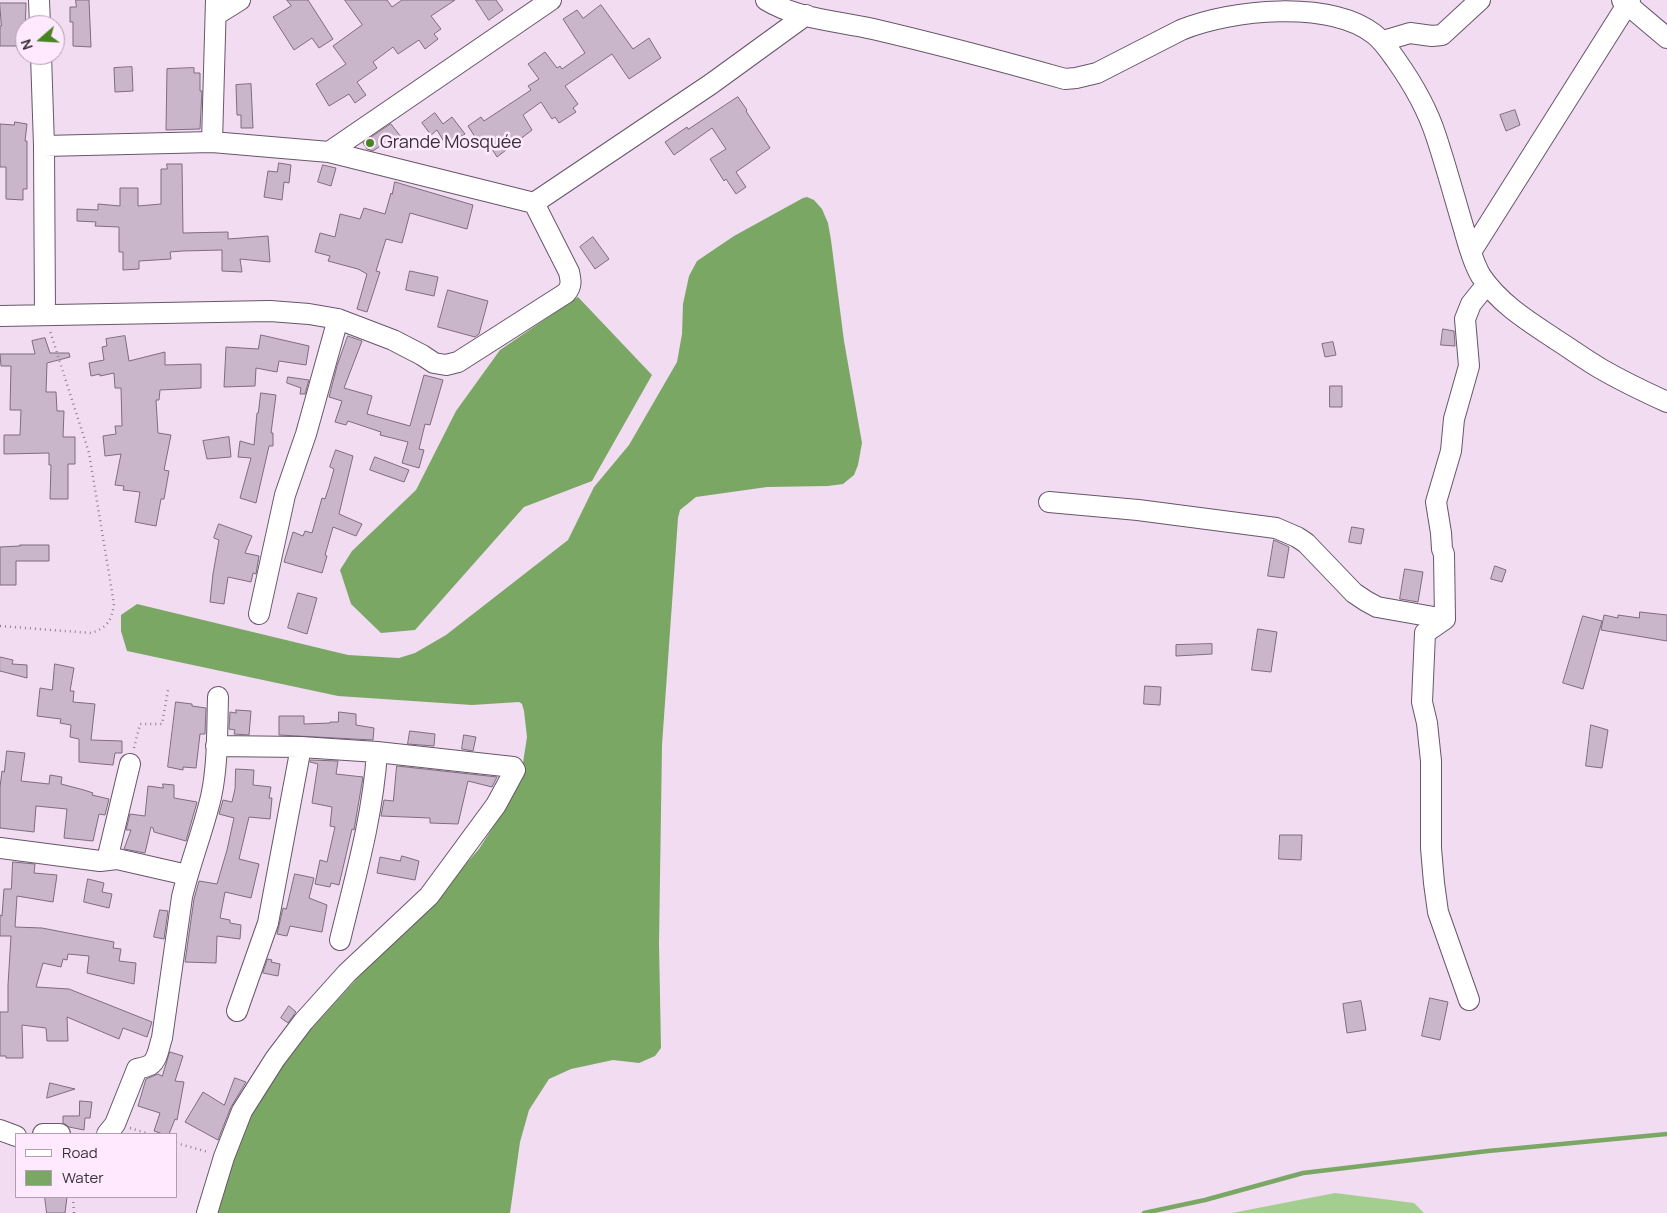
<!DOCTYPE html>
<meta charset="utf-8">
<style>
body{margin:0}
#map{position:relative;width:1667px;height:1213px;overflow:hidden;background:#f1dcf2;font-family:Manrope,sans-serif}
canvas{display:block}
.legend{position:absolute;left:15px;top:1133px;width:162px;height:65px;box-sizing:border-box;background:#fee9ff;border:1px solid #af9fb0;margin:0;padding:6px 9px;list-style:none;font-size:15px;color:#393139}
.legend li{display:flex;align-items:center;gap:10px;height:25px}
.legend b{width:25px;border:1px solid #af9fb0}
.north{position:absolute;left:15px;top:15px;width:50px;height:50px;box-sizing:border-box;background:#fee9ff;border:1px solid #af9fb0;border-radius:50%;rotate:251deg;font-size:14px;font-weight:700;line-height:20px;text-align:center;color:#393139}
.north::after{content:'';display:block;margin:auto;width:18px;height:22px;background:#488421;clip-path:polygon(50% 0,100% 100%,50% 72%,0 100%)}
</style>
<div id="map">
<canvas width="1667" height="1213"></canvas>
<ul class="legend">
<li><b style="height:6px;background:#fff"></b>Road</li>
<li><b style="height:14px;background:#7ba765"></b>Water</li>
</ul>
<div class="north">N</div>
</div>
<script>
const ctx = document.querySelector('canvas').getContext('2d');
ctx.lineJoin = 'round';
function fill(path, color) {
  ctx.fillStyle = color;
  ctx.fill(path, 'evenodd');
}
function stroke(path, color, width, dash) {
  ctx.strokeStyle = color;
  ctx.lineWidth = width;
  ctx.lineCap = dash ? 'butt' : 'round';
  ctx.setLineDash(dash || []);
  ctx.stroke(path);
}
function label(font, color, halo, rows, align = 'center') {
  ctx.font = font + ' Manrope,sans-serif';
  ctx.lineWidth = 5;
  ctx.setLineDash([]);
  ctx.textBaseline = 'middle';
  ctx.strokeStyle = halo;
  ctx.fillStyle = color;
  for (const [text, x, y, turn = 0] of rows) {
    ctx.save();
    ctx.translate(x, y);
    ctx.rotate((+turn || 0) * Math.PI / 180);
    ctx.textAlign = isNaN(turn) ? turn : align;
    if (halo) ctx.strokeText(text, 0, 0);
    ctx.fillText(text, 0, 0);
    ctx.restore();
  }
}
fill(new Path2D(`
 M1335,1193L1414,1203L1424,1213H1232Z`), '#a4ce90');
fill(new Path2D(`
 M807,197L814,200L822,209L828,223L831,240L844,341L862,443L858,465L854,475L843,484L828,486L767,487L696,497L680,510L678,518L662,745L659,944L661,1048L655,1056L639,1063L613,1060L571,1069L549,1079L529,1110L520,1142L510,1213H213L227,1164L260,1096L300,1041L384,949L450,882L479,849L511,799L520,782L527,737L524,711L522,704L519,702L472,705L338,696L127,651L121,631V615L137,604L348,655L399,658L415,653L446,635L568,540L594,487L629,445L677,362L682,334L683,304L689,276L697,261L734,236L803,198Z
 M578,297L652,375L592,481L524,507L415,630L381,633L351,604L340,570L352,551L416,490L456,411L500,350Z`), '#7ba765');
stroke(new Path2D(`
 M1144,1213L1205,1200L1303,1173L1488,1151L1667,1134`), '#7ba765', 4.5);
const building = new Path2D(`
 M76,0H89L91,47L73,46V22H70V7H76Z
 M287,0H308L333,39L319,48L312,38L294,50L273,17L291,6Z
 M345,0H387L392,7L402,0H455L431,16L441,29L434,34L438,39L425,49L419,40L398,54L393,47L373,62L377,68L357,82L366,95L355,103L349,94L329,106L316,84L346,64L333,46L362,25Z
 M476,0H496L503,10L489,20Z
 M0,3H26L25,33H22L21,46H0V26H1Z
 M601,5L633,49L649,38L661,58L629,79L612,54L565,86L578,104L573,108L576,112L559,123L555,117L552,119L541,102L523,115L532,130L497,157L485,138L479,143L468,126L481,117L484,121L531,90L528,86L539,79L528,64L545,52L557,68L560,66L562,69L585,53L563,19L577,10L583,18Z
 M132,67L133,91L115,92L114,68Z
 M194,68V73H200V91H202L200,129L166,130L167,69Z
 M251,84L253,128H241V115H237L236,85Z
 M738,97L747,110L746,111L770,148L736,172L746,187L736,194L726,179L724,181L710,159L726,149L712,128L674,155L665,142L687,127L688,129Z
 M1515,110L1520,125L1506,131L1500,115Z
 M435,113L443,124L452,117L465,134L446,145L437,130L431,135L422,123Z
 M15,122L27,124L25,141H27V189H23V200L6,199V167H0V124L14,125Z
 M391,124L401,137L389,146L386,142L373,151L367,149L363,143Z
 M279,163L291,165L289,183L284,182L282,200L264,197L268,171L277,172Z
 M167,164H182L183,233L228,232V239L268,236L270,262L240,259L242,272L222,271V250L182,251L170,252L171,259L139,261V269L123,270V252H119V227L95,226L96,222L77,221V209L98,210V204L120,206V188H138V206L161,204V169H167Z
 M323,165L336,168L331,186L318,182Z
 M395,182L473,205L467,229L410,213L402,243L386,239L376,271L380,272L367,312L357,309L367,274L358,269L328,261L330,256L315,252L320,233L335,237L340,214L360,219L364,208L385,214L391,193L392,194Z
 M593,237L609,259L595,269L580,247Z
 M410,271L438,277L434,296L406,290Z
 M448,290L488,301L479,334L475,337L438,327Z
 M1443,329L1454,331L1455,346L1441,345Z
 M261,335L309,346L306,365L279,361L277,372L256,368L255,386L224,387L226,347L258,349Z
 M125,336L129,361L165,352V365L201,364V388L160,390L159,400H156L158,433L171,435L164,470L169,471L164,499H161L156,526L135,522L140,492L123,490L124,486L115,485L121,454L105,456L103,436L116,434L115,426H122L121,388H115L114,373L100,376V374L91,376L89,363L104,360L102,347L107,346L106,339Z
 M348,336L362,341L344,388L372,396L367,414L410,426L424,375L443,380L430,425L425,424L419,449L424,450L419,468L402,463L408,442L380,435L381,432L348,421L346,425L335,422L342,401L329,397L337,366Z
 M45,338L50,353H69L70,357L47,363L46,392H56L57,411H64L63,437H75V464H68V499H50L51,465H49V453L4,454V435H20L21,410H10L11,366H1L0,354H35L32,341Z
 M1333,342L1336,355L1325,357L1322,344Z
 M288,377L309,380L305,394H300L301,388L287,383Z
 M1330,386H1342V407H1330Z
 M261,393L276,395L271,433H273V446H269L256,503L240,498L251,458L238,457L240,441L254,445L257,413H258Z
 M229,437L231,457L207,459L203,441Z
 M336,450L353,456L339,514L362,524L356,536L333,527L325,555L327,556L322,573L284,562L293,532L303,536L305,531L312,533L322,498L325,499L329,487L334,469L330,467Z
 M375,457L409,470L404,482L370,470Z
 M219,524L252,536L245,553L259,556L256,574L253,573L251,582L228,577L224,604L210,602L213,574L219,540L214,538Z
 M1352,527L1364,529L1361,544L1349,542Z
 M1274,540L1289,547L1284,578L1268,576Z
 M20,545H49V561H16V585H0V547L20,546Z
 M1495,566L1506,570L1502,582L1491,579Z
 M1405,569L1423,572L1418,602L1400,599Z
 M298,593L317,598L307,634L288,628Z
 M1640,612L1667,615V641L1601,630L1604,615L1618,618V615L1639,618Z
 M1583,616L1602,621L1583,689L1563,683Z
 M1258,629L1277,632L1271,672L1252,670Z
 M1212,644V654L1176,656V645Z
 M0,657L13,660L12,664L27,665V678L0,671Z
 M55,664L74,668L70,691H74L73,702L95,704L91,740L122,741V753H115L113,765L79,762V739L70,737L71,725L60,723L61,719L37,716L40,688L52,690Z
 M1145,686L1161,687L1160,705L1144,704Z
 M176,702L192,704V706L206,708L205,734H200L196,768L183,767V770L168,767Z
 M236,710L251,711L249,735L234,734L235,730L229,729L230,712L236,713Z
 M339,712L356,714V725L374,728L373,740L279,735V716H304V724L330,723V722H338Z
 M1591,725L1608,730L1602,768L1586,766Z
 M410,731L435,734L434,746L408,744Z
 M464,735L476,737L473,751L462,749Z
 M7,751L25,753L21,781L49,784L50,775L62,777L61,784L84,790L93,793L92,795L109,799L105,815L99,814L93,841L64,838L67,809L36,806L34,832L0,828V787L2,771L4,772Z
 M311,760L338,761L336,774L363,777L354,830L352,829L339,885L331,883L330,887L315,884L320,860L327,862L335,827L330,826L332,807L312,803L318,764L310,762Z
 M397,766L497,777L492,787L468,781L458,824L430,823V818L381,816L384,800L393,801Z
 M236,769L254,770L253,785L271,787L269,798H272L270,819L249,817L239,859L259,864L251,898L225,892L220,918L230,920V923L241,925L240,939L217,936L216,963L185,962L194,899L199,881L217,884L227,850L234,818L219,814L223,800L232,802L235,789Z
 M163,784L174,785V798L197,802L186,841L154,832L153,828L151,827L145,853L124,849L131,830H126L130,814L145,816L148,786L163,788Z
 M1280,835H1302L1301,860L1279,859Z
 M402,856L419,861L415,880L377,873L380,857L400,861Z
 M13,862L35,864L34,873L57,875L53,902L17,896L15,927L42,928L114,942L113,948L121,949L119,961L136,963L134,984L87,973L89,956L68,954L67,960L63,959L61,967L43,963L36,987L69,989L152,1022L147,1037L123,1028L119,1039L67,1017L68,1041H47L46,1028L22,1025L23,1058H6V1056H0V1012H8V985L11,936H0V915L2,916L4,889H11Z
 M295,874L314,878L309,898L327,905L322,932L290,926L287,936L277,934L283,908L286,909Z
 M88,879L104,883L102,892L112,894L109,908L84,902Z
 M160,910L168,911L164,939L154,937Z
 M268,959L272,960L271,962L280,964L278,976L263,973Z
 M1430,998L1448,1002L1440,1040L1422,1036Z
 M1361,1001L1366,1030L1347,1033L1343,1004Z
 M289,1006L296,1012L288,1023L281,1018Z
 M170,1052L183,1056L175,1081L184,1082L177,1120L175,1119L169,1134H163L154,1131L160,1113L138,1106L146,1079L158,1074L162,1076Z
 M235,1078L246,1082L231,1107L218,1140L185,1122L203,1092L224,1105Z
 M50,1083L75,1089L47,1098Z
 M80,1101L92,1102L90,1118H85L84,1130L69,1127L63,1123V1116H79Z
 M45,1197H67L65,1213H47Z`);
fill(building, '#cab6cb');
stroke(building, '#7f6c7f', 1);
const minor = new Path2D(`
 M39,0L40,25
 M766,0C797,19 838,21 873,29C937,44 1001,61 1065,79L1076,78L1097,73L1181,30C1232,9 1329,0 1374,34C1383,41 1389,50 1396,60C1413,84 1427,108 1436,136C1446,166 1454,196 1463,226C1468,243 1472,261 1481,276C1500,304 1528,321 1555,339C1571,349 1587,361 1603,370C1624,382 1645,392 1667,402
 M1622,0L1667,38
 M216,15L240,0
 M1383,41L1410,33L1432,36L1442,35L1480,0
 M41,55L44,146L45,315
 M212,142L216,0
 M44,146L212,142L329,152L534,203L711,84L806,15
 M329,152L551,0
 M1471,252L1630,0
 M0,316L270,311L309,314L338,319L393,340L422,355L434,363L446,365L458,362L566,293C572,286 571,281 569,272L534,203
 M1049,502L1138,510L1276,528L1297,537L1306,543L1354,593L1366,601L1377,607L1445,619
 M259,614L285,495L306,434L338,319
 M0,848L100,861L117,859L187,875
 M107,860L130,764
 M340,940C355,878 373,816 377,752
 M1469,1000L1438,912L1434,883L1431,848V761L1427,723L1422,702L1425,633L1445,619L1444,554L1442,549L1441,533L1436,502L1451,451L1454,419L1469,366L1465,319L1471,304L1487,284
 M237,1011L268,923L301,747
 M0,1130L16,1136
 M43,1134H60
 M107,1134L115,1124L137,1069C141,1068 146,1067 150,1065C158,1060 159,1046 162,1038L182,897C190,863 203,831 211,797C218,765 217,730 218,697
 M207,1213L224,1157L242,1111L275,1059L303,1022L347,973L429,896L496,805L515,770L513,767L377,752L301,747L216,746`);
stroke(minor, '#685669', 22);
stroke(new Path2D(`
 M0,626L91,633C107,628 112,620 114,604L89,453L50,331
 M134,748L140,724H162L168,690
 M130,1128L149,1134
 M176,1143L208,1152
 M73,1197L74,1213`), '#908290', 2.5, [1, 4]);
stroke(minor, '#fff', 20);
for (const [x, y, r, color] of [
 [370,143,5,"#488421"]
]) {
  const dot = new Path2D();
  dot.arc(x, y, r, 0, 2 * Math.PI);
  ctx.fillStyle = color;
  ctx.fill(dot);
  stroke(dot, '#fee9ff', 2);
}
label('18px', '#393139', '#fee9ff', [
 ["Grande Mosquée",380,143]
], 'left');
</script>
